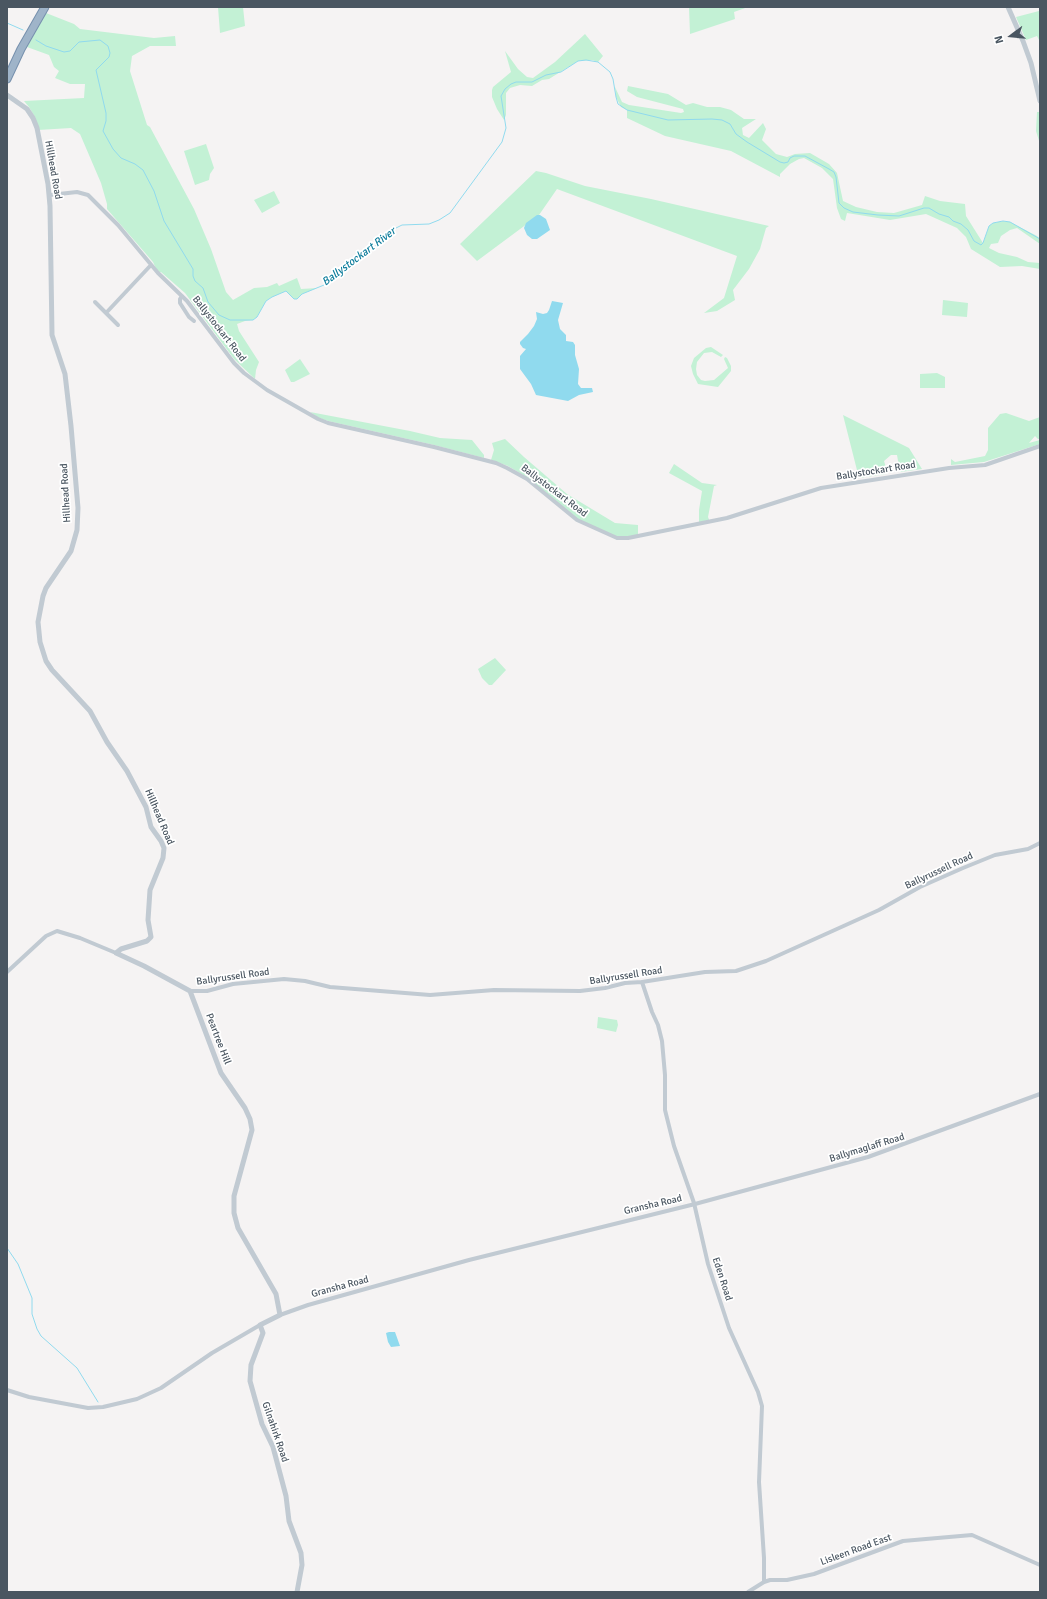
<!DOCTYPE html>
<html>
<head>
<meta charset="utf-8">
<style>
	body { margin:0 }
	#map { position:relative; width:1047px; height:1599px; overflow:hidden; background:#f5f3f3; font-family:Signika,sans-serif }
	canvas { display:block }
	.frame { position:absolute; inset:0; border:8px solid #4a5661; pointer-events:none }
	.north { position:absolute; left:991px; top:16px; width:40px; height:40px; -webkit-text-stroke:3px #fff; paint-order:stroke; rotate:254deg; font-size:11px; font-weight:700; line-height:16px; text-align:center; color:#4a5661 }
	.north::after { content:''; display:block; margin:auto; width:14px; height:18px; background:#4a5661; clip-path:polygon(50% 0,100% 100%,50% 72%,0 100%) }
</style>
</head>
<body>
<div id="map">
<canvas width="1047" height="1599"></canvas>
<div class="frame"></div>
<div class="north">N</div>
</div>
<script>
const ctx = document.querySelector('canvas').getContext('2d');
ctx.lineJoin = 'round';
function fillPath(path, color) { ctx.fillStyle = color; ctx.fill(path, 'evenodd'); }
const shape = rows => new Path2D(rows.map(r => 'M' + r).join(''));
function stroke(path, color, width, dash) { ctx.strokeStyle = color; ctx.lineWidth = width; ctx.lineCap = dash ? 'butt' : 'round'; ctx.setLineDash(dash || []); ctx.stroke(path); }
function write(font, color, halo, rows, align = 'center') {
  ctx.font = font + ' Signika,sans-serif'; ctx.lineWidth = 3.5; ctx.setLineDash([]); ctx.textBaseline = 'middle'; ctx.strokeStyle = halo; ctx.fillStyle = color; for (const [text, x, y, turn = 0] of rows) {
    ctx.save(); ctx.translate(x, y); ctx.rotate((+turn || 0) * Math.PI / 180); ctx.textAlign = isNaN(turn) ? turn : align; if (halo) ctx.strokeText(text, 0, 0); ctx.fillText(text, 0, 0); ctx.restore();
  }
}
const green = shape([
	[218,7,243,7,245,26,220,33],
	[689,7,748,7,734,12,735,19,690,34],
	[1039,11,1040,42,1037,36,1026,40,1016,17],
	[46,13,74,24,80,29,154,38,175,36,176,46,150,46,132,56,130,71,147,125,150,127,194,209,211,249,226,292,233,300,254,288,267,287,277,283,279,286,297,278,301,289,317,288,302,294,297,299,294,299,286,291,270,298,266,301,257,317,253,320,245,321,237,324,239,331,259,362,256,370,255,379,234,359,185,293,161,272,158,273,153,262,107,209,107,204,101,183,80,134,71,128,38,130,35,117,29,107,24,101,84,98,85,84,70,84,55,78,59,71,54,67,49,55,27,47],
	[585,34,603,56,598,62,592,60,578,61,549,79,542,80,532,86,520,85,510,88,506,93,506,115,504,120,497,109,492,97,492,90,493,87,511,72,505,51,518,69,527,77,533,78,555,62],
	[628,86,668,94,686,105,693,103,707,107,720,107,731,110,744,119,756,119,742,128,743,135,749,138,763,123,766,129,762,140,776,154,787,157,795,154,810,153,829,164,837,173,843,201,856,207,877,212,894,213,922,205,925,196,940,201,965,204,966,216,983,243,989,226,993,223,1003,221,1010,222,1037,236,1040,239,1040,244,1017,228,1010,230,1001,236,998,243,991,244,989,248,999,253,1017,257,1028,262,1040,263,1040,269,1022,266,1000,267,971,249,966,237,957,228,926,214,890,220,847,213,845,221,841,219,837,208,833,179,822,168,804,158,799,159,790,164,780,174,780,177,731,151,665,136,627,118,627,110,621,107,616,97,615,87,622,102,629,105,681,113,684,112,683,109,637,97,627,91],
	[1037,112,1040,112,1040,144,1036,131],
	[206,144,214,168,210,174,209,180,195,185,184,151],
	[536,171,546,173,585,186,651,199,769,226,766,228,760,249,749,269,733,290,735,300,717,311,704,313,724,298,737,256,557,189,539,215,477,261,460,244],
	[274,191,280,203,262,213,254,200],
	[943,300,968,303,967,317,942,315],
	[711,347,723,355,721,357,712,352,704,353,697,362,696,369,697,375,701,380,705,381,714,380,728,368,724,359,725,357,727,358,731,366,731,371,718,387,698,384,693,374,691,366,694,358,706,348],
	[300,359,310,374,294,382,291,382,285,370],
	[937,373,945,377,945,388,920,388,920,374],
	[310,412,410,431,440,438,472,440,484,455,484,458,434,445,328,421,319,418],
	[1006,413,1029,421,1040,417,1040,439,1038,439,1035,436,1029,443,1040,440,1040,444,984,462,951,465,951,459,955,462,985,456,988,450,988,428,1000,414],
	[843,415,909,448,922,469,900,472,897,455,891,455,884,461,887,471,886,474,859,478],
	[505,439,524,457,567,494,615,523,638,525,638,536,612,537,577,520,528,478,508,466,491,460,494,450,492,443],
	[674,464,702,483,717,485,714,486,708,517,710,522,699,525,699,510,702,491,669,473],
	[495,658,506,670,492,685,489,685,482,678,478,669],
	[598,1017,617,1020,618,1025,616,1032,597,1028]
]);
const water = shape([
	[537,215,540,215,546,219,550,230,537,239,532,239,527,235,524,228,526,223],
	[552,301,563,303,558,320,560,329,566,335,566,341,573,342,575,345,575,355,579,369,578,384,581,388,592,388,593,392,579,395,568,401,536,395,531,384,520,369,520,356,526,349,523,348,520,344,520,342,528,334,534,326,537,319,536,312,543,314,547,313,549,310],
	[389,1332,395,1332,400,1346,391,1347,388,1342,386,1333]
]);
const stream = shape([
	[7,23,23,30],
	[36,40,46,46,64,52,70,51,79,42,100,40,108,46,110,53,109,57,96,70,106,113,106,121,103,131,113,149,121,158,135,164,143,170,154,191,164,221,193,269,193,276,195,281,203,288,208,302,219,315,230,320,253,320,257,317,266,301,272,297,286,291,294,299,297,299,302,294,324,285,346,267,363,252,374,247,392,230,402,225,429,224,439,220,450,213,502,142,506,128,501,96,505,89,511,84,516,82,532,82,546,75,561,72,578,61,586,60,598,62,610,72,613,79,616,97,618,104,627,110,668,120,712,119,722,120,730,124,736,134,747,142,780,162,784,163,788,162,790,158,794,156,805,156,829,169,834,172,836,177,839,203,844,208,853,212,878,215,899,216,924,208,929,208,939,214,949,217,953,221,961,224,968,230,974,241,981,245,983,243,989,226,993,223,1003,221,1010,222,1040,239],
	[7,1248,18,1264,32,1298,32,1314,37,1329,41,1336,77,1368,98,1402]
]);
const minor = shape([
	[50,195,77,192,88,195,118,225,158,273,187,301,234,363,244,373,267,390,318,419,328,423,434,447,496,463,507,468,527,479,577,520,617,538,628,538,727,518,821,488,949,468,985,465,1040,446],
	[182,296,180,299,180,303,189,317,194,321],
	[95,302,118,325],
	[106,313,151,265],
	[7,972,46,936,57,931,80,938,116,953],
	[642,982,652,1012,658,1025,662,1041,665,1075,665,1110,674,1146,694,1203,708,1264,729,1328,758,1392,762,1406,759,1482,764,1558,764,1582],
	[190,991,207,991,233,984,284,979,305,981,330,987,430,995,494,990,580,991,605,988,625,983,642,982,705,972,736,971,766,961,879,910,920,887,963,868,995,855,1028,849,1040,843],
	[280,1315,308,1305,469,1260,695,1204,868,1157,1040,1094],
	[7,1390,29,1397,88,1408,103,1407,137,1399,161,1388,212,1353,260,1325],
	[748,1592,764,1582,770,1580,787,1580,814,1574,903,1541,972,1535,1040,1565]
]);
const tertiary = shape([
	[1008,7,1023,41,1031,63,1040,101],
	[7,95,27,109,33,118,37,128,48,184,50,206,52,335,65,374,71,426,78,508,77,530,71,551,46,588,43,596,38,622,40,642,46,661,52,670,90,711,107,742,127,771,146,807,151,827,161,841,164,848,163,858,150,890,148,920,151,937,147,941,121,949,116,953,144,966,190,991,221,1073,245,1108,250,1119,252,1130,234,1196,234,1213,238,1228,276,1294,280,1315,260,1325,263,1333,251,1365,250,1381,262,1424,273,1447,286,1496,289,1521,301,1553,302,1565,297,1592]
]);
const trunk = shape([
	[7,79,21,49,45,7]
]);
const streetNames = [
	["Hillhead Road",53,170,80],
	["Ballystockart Road",219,329,52],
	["Ballystockart Road",876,471,-9],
	["Ballystockart Road",554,491,37],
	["Hillhead Road",66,493,-93],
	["Hillhead Road",159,817,67],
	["Ballyrussell Road",939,871,-25],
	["Ballyrussell Road",626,976,-9],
	["Ballyrussell Road",233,977,-8],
	["Peartree Hill",218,1039,69],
	["Ballymaglaff Road",867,1148,-17],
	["Gransha Road",653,1205,-13],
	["Eden Road",722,1279,72],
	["Gransha Road",340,1287,-15],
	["Gilnahirk Road",275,1432,71],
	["Lisleen Road East",856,1550,-20]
];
const waterNames = [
	["Ballystockart River",359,257,-37]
];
fillPath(green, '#c3f1d5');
fillPath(water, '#90daee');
stroke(stream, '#90daee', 1);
stroke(trunk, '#7690ad', 9);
stroke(minor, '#c1cad2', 4);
stroke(tertiary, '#c1cad2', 5);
stroke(trunk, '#9fb4c9', 7);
write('10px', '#4a5661', '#fff', streetNames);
write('italic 11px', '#0c7c9b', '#fff', waterNames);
</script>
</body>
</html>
